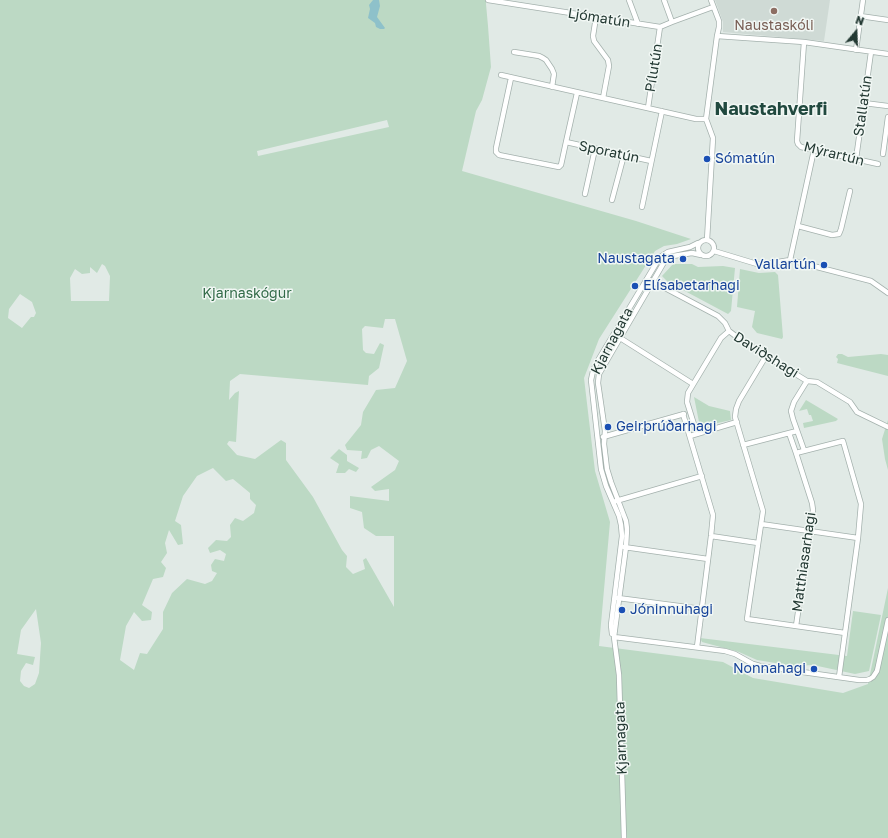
<!DOCTYPE html>
<html>
<head>
<meta charset="utf-8">
<style>
	body { margin:0 }
	#map { position:relative; width:888px; height:838px; overflow:hidden; background:#e1eae6; font-family:"Golos Text",sans-serif }
	canvas { display:block }
	.north { position:absolute; left:836px; top:12px; width:40px; height:40px; -webkit-text-stroke:3px #f1f7f4; paint-order:stroke; rotate:19deg; font-size:11px; font-weight:700; line-height:16px; text-align:center; color:#233933 }
	.north::after { content:''; display:block; margin:auto; width:14px; height:18px; background:#233933; clip-path:polygon(50% 0,100% 100%,50% 72%,0 100%) }
</style>
</head>
<body>
<div id="map">
<canvas width="888" height="838"></canvas>
<div class="north">N</div>
</div>
<script>
const ctx = document.querySelector('canvas').getContext('2d');
ctx.lineJoin = 'round';
function fillPath(path, color) { ctx.fillStyle = color; ctx.fill(path, 'evenodd'); }
const shape = rows => new Path2D(rows.map(r => 'M' + r).join(''));
function stroke(path, color, width, dash) { ctx.strokeStyle = color; ctx.lineWidth = width; ctx.lineCap = dash ? 'butt' : 'round'; ctx.setLineDash(dash || []); ctx.stroke(path); }
function write(font, color, halo, rows, align = 'center') {
  ctx.font = font + ' "Golos Text",sans-serif'; ctx.lineWidth = 3; ctx.setLineDash([]); ctx.textBaseline = 'middle'; ctx.strokeStyle = halo; ctx.fillStyle = color; for (const [text, x, y, turn = 0] of rows) {
    ctx.save(); ctx.translate(x, y); ctx.rotate((+turn || 0) * Math.PI / 180); ctx.textAlign = isNaN(turn) ? turn : align; if (halo) ctx.strokeText(text, 0, 0); ctx.fillText(text, 0, 0); ctx.restore();
  }
}
const built = shape([
	[715,0,830,0,824,41,723,32,723,22]
]);
const green = shape([
	[0,0,486,0,486,4,488,26,491,67,482,100,476,111,462,171,636,221,691,239,677,244,664,246,655,251,599,339,584,378,595,471,610,522,599,646,723,662,753,678,843,693,868,684,888,588,888,838,0,838],
	[387,120,389,127,258,156,257,151],
	[102,264,105,266,110,276,109,301,71,301,70,278,75,269,82,274,90,273,90,267,97,273],
	[20,294,32,302,36,313,34,317,31,317,22,328,8,318,9,309],
	[385,319,395,319,407,361,395,388,376,390,363,412,361,425,345,445,347,450,362,451,361,459,367,458,371,450,379,446,399,461,395,470,371,487,375,491,389,489,389,501,350,496,350,508,362,512,364,528,376,536,394,536,394,607,366,558,363,560,365,569,353,574,346,567,347,556,342,550,313,497,286,460,286,443,281,440,255,459,237,455,227,444,229,441,236,442,239,391,235,393,229,400,230,381,240,374,368,385,369,376,379,368,384,345,380,343,374,354,366,353,363,350,362,329,365,326,383,328],
	[213,468,226,481,233,479,250,493,250,499,256,505,254,513,243,521,235,518,230,525,231,537,227,541,216,540,208,548,210,553,220,550,226,554,224,561,215,559,211,565,212,571,217,573,212,581,205,584,187,579,172,593,163,612,163,629,147,654,140,653,134,670,120,660,126,626,134,612,142,621,151,620,152,612,142,605,153,579,163,577,166,568,161,562,167,553,165,543,169,530,178,545,183,544,181,525,175,521,183,496,197,476],
	[36,609,41,643,39,673,35,684,29,688,24,686,20,681,21,671,26,663,33,665,35,657,17,654,21,630],
	[673,264,692,264,698,267,723,266,735,268,731,311,728,314,668,282,662,276],
	[740,269,759,273,775,272,778,275,783,337,782,339,757,333,752,327,755,311,737,307],
	[838,354,842,354,848,357,881,354,888,355,888,376,837,363,838,359,836,357],
	[694,397,709,406,730,411,731,420,700,427],
	[806,400,838,419,836,421,804,428,803,423,813,421,811,415,809,415,807,409,799,411],
	[888,420,888,470,885,459,882,439],
	[339,449,347,455,347,461,359,468,356,472,349,469,345,473,336,473,339,464,330,458],
	[853,611,881,615,869,671,855,674,813,665,794,666,757,660,739,652,702,642,700,638,847,656]
]);
const water = shape([
	[373,0,379,0,380,6,377,17,385,28,384,29,380,29,376,27,375,23,368,18,370,9,369,5]
]);
const minor = shape([
	[488,0,660,27,672,22,713,7],
	[629,0,638,24],
	[664,0,672,22],
	[860,16,888,20],
	[596,17,593,36,594,41,608,60,609,66,603,98],
	[717,36,804,42,888,54],
	[804,42,797,141,798,144,801,147,878,164],
	[856,50,863,0],
	[514,52,539,56,543,58,546,60,552,69,554,74,552,87],
	[501,75,696,119,706,119],
	[511,78,496,148,496,152,499,155,559,167,561,165,566,142,577,93],
	[864,103,888,106],
	[648,108,660,27],
	[566,142,651,161],
	[883,154,888,117],
	[856,159,871,52],
	[585,194,595,149],
	[612,200,624,155],
	[642,207,662,111],
	[798,226,832,235,839,234,841,229,850,191],
	'698 248a8 8 0 1 1 16 0a8 8 0 1 1-16 0Z',
	[707,240,713,138,706,119,717,36,719,27,719,21,711,0],
	[714,251,757,264,766,264,790,260,871,281,888,293],
	[790,260,814,150],
	[650,280,718,316,725,323,729,331,737,337,766,356,807,381,817,382,850,402,857,412,888,427],
	[617,336,693,384],
	[766,356,739,401,736,409,735,417,763,511,747,619,845,633],
	[683,414,713,515,711,536,697,647],
	[789,433,796,453],
	[697,434,687,402,688,393,721,338,729,331],
	[690,436,737,422],
	[603,437,684,414],
	[743,445,797,431],
	[804,450,793,419,791,411,794,402,807,381],
	[616,501,702,476],
	[761,524,858,538],
	[711,536,758,543],
	[624,547,708,559],
	[618,598,702,609],
	[796,626,813,510,812,503,796,453,843,441,861,504,858,538,839,677],
	[612,634,611,625,622,536,621,525,619,516,606,486,601,469,591,380,593,371,597,362,660,257,668,252,690,247,698,243],
	[614,637,725,651,735,654,753,664,760,666,859,680,867,680,870,679,873,677,877,671,888,620],
	[624,838,619,675,614,637,626,547,627,529,626,521,611,482,607,469,604,444,605,431,598,383,599,374,663,264,666,260,673,256,692,253,701,255]
]);
const markers = [
	[774,11,4,"#8d6e63"],
	[707,159,4,"#1a4fb4"],
	[683,259,4,"#1a4fb4"],
	[824,265,4,"#1a4fb4"],
	[635,286,4,"#1a4fb4"],
	[608,427,4,"#1a4fb4"],
	[622,610,4,"#1a4fb4"],
	[814,669,4,"#1a4fb4"]
];
const streetNames = [
	["Ljómatún",599,18,9],
	["Pílutún",654,68,-81],
	["Stallatún",863,106,-82],
	["Sporatún",609,152,12],
	["Mýrartún",834,154,14],
	["Kjarnagata",612,341,-62],
	["Daviðshagi",766,355,32],
	["Matthiasarhagi",804,562,-82],
	["Kjarnagata",621,738,-92]
];
const educationNames = [
	["Naustaskóli",774,26]
];
const transitNames = [
	["Sómatún",715,159],
	["Naustagata",675,259,"right"],
	["Vallartún",816,265,"right"],
	["Elísabetarhagi",643,286],
	["Geirþrúðarhagi",616,427],
	["Jóninnuhagi",630,610],
	["Nonnahagi",806,669,"right"]
];
const parkNames = [
	["Kjarnaskógur",247,294]
];
const districtNames = [
	["Naustahverfi",771,109]
];
fillPath(built, '#cfdad5');
fillPath(green, '#bcd9c4');
fillPath(water, '#8ec1ca');
stroke(minor, '#a4b1ad', 6);
stroke(minor, '#fff', 4.5);
for (const [x, y, r, color] of markers) { const dot = new Path2D(); dot.arc(x, y, r, 0, 2 * Math.PI); ctx.fillStyle = color; ctx.fill(dot); stroke(dot, '#f1f7f4', 1.5); }
write('14px', '#233933', '#f1f7f4', streetNames);
write('14px', '#785e54', '#f1f7f4', educationNames);
write('14px', '#164399', '#f1f7f4', transitNames, 'left');
write('14px', '#326b48', '#f1f7f4', parkNames);
write('bold 18px', '#21493f', '#f1f7f4', districtNames);
</script>
</body>
</html>
